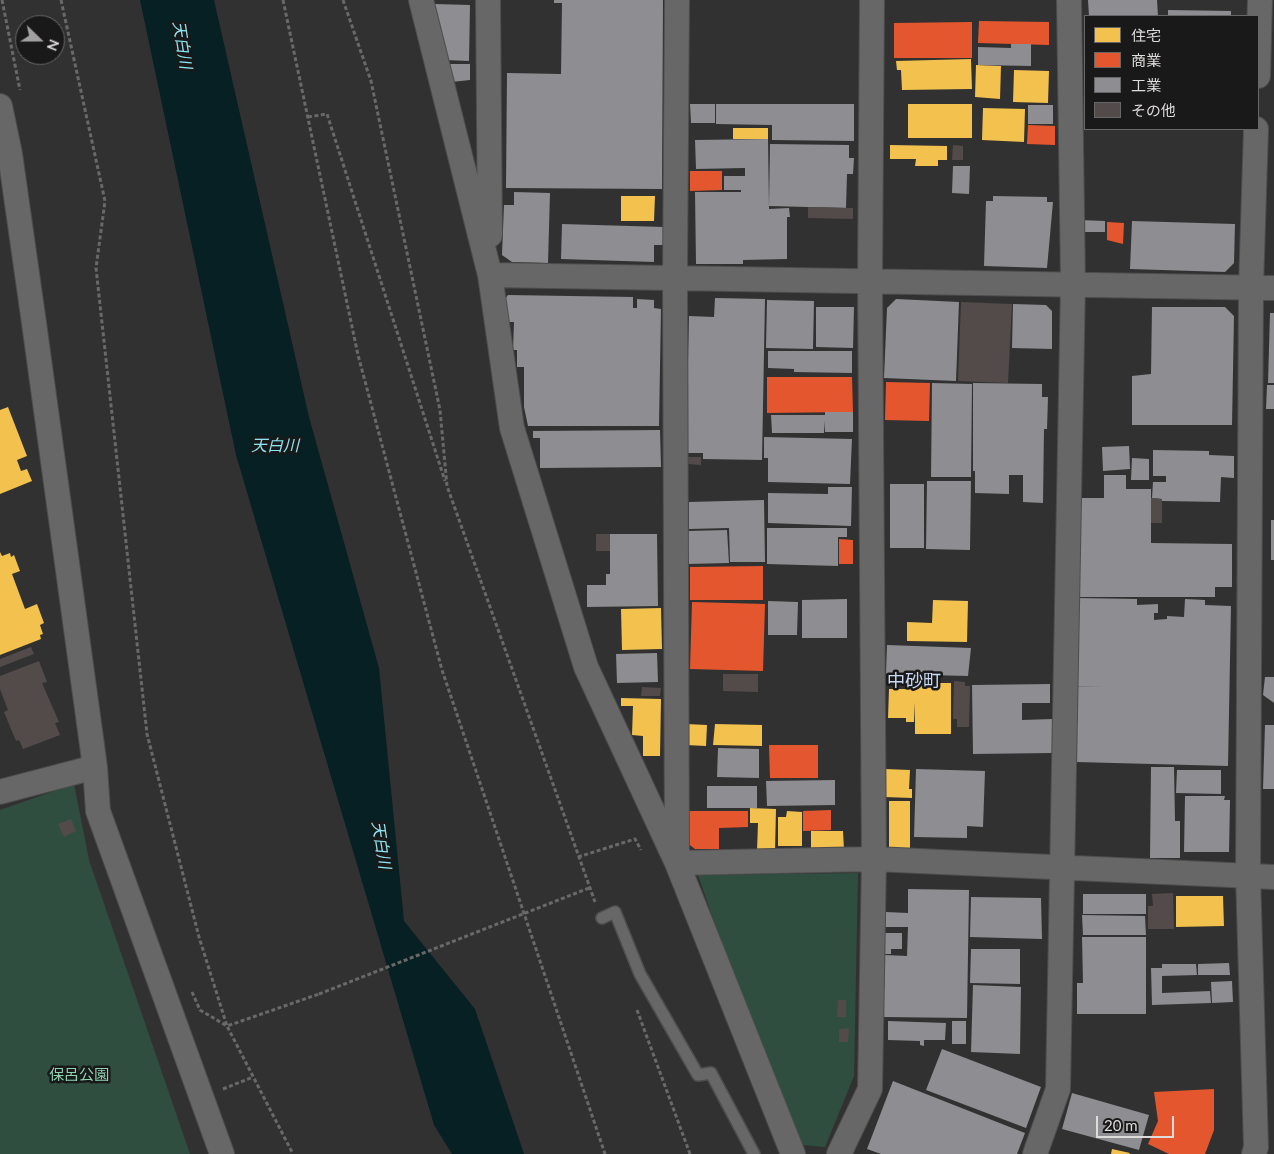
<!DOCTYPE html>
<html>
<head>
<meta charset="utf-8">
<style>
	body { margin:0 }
	#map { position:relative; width:1274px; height:1154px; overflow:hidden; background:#323131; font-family:Lato,"Noto Sans JP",sans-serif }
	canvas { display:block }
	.legend { position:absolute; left:1084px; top:15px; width:175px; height:115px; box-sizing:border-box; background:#1a1919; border:1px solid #686767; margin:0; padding:6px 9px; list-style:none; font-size:15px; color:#dedcdb }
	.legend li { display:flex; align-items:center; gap:10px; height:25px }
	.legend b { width:25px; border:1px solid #686767 }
	.north { position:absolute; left:15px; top:15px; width:50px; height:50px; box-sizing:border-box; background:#1a1919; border:1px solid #686767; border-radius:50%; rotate:112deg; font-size:14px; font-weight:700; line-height:20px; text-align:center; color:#dedcdb }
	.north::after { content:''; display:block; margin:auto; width:18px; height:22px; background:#a2a0a0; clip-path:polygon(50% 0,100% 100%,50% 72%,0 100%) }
	.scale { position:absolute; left:1096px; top:1116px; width:78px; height:22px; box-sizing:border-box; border:2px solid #dedcdb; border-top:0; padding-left:6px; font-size:15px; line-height:18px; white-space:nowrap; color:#dedcdb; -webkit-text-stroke:4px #1a1919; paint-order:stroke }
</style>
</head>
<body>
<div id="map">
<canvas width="1274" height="1154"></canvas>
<ul class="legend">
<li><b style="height:14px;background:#f2c14e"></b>住宅</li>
<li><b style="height:14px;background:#e4572e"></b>商業</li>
<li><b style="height:14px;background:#8d8d92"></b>工業</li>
<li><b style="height:14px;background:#524b49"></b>その他</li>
</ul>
<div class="north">N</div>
<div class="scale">20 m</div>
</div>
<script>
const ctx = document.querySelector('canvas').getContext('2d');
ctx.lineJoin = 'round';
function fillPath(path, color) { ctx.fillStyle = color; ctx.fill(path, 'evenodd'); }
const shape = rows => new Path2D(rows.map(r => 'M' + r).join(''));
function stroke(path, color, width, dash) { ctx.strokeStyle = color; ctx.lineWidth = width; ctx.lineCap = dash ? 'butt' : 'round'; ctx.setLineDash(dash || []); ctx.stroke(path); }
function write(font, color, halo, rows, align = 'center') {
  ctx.font = font + ' Lato,"Noto Sans JP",sans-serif'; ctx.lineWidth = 5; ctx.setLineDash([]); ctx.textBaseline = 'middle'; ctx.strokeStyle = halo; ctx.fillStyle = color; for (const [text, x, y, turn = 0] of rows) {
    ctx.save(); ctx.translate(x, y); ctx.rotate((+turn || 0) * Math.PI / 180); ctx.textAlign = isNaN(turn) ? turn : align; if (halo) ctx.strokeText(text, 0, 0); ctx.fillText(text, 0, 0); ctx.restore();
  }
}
const green = shape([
	[74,784,89,860,190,1154,0,1154,0,810],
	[858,873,854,1076,825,1147,803,1145,762,1059,698,875]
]);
const water = shape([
	[140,0,214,0,309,417,379,668,404,921,475,1009,524,1154,452,1154,434,1125,236,455]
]);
const homes = shape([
	[971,59,972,89,902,90,901,70,897,70,896,61],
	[976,65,1001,66,1000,99,975,97],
	[1014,70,1049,71,1048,103,1013,102],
	[908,104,972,104,972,138,908,138],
	[983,108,1025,109,1024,142,982,140],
	[733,128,768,128,768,139,733,139],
	[890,145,947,146,947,160,938,160,938,166,915,166,916,159,890,159],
	[621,196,655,196,654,221,621,221],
	[8,407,27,456,17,460,21,471,27,469,32,481,0,494,0,410],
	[0,552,2,556,10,553,11,557,14,555,20,571,12,574,25,609,37,604,44,623,40,625,43,634,40,635,41,639,0,655],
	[933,600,968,601,967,642,907,641,907,622,932,623],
	[661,608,662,649,622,650,621,609],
	[915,683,951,683,951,734,915,734,915,702,914,722,906,722,906,718,888,718,889,689,907,689,907,684],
	[621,698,661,699,660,756,643,756,643,736,632,735,633,706,621,706],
	[686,724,707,725,706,746,686,745],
	[715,724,762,725,762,746,713,745],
	[885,769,910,770,909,789,912,789,912,798,884,797],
	[889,801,910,801,910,848,889,848],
	[750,808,776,809,775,851,757,851,758,823,750,823],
	[787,811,802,812,802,846,778,846,778,817,786,817],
	[811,831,843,831,844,850,811,851],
	[1176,896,1223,896,1224,926,1176,927],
	[1112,1149,1130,1153,1129,1154,1111,1154]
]);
const shops = shape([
	[979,21,1049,22,1049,45,978,43],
	[972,22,972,58,894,58,894,23],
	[1028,125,1055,126,1055,145,1027,144],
	[690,171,722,171,722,190,690,191],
	[1107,222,1124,223,1123,244,1107,240],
	[767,377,852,377,853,412,767,413],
	[886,382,930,383,929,421,885,420],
	[839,539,853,540,853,564,839,564],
	[763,566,763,600,690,600,690,567],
	[692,602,765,604,763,671,690,669],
	[769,745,818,745,818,778,770,778],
	[831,810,831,830,803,831,803,811],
	[687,811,748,811,748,827,719,828,719,849,695,849,687,843],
	[1214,1089,1214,1130,1205,1154,1169,1154,1148,1144,1158,1121,1154,1092]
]);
const industry = shape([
	[554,0,663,0,662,189,506,188,507,73,561,74,562,3,554,3],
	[1088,0,1157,0,1158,16,1089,16],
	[435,4,470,5,469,61,446,60,446,50,443,50,435,15],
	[1168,10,1231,11,1231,16,1168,16],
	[1011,44,1031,44,1031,66,978,65,978,47,1011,48],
	[450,64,470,64,470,80,451,82],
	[690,104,715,104,715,123,691,123],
	[716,104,854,104,854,141,772,140,772,125,716,124],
	[1028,105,1053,105,1053,124,1028,124],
	[768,139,769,209,789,208,790,217,787,217,787,259,743,260,743,264,696,264,695,192,741,192,741,190,724,190,724,176,745,176,745,168,696,169,695,140],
	[770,144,849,145,849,158,854,158,853,174,847,174,846,208,769,206],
	[953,166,970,166,969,194,952,193],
	[514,192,550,193,548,263,512,262,502,255,504,205,514,205],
	[993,196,1047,197,1047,202,1053,202,1047,268,984,266,986,201,993,201],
	[1079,220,1105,221,1105,232,1079,232],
	[1132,221,1235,224,1234,263,1225,272,1130,269],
	[562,224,664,227,663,245,654,245,654,262,561,259],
	[508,295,633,297,633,308,637,308,637,299,654,300,654,308,661,309,659,426,528,426,524,407,524,367,517,367,517,350,513,350,514,322,505,322,501,304],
	[715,298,765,299,762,460,703,459,703,453,686,453,689,316,714,317],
	[896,299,959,302,956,381,884,378,887,308],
	[767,300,814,301,813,349,766,348],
	[1013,304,1046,305,1052,311,1052,349,1012,348],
	[816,307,854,307,853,348,816,347],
	[1152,307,1225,307,1234,316,1232,425,1132,425,1132,376,1151,374],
	[1270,313,1274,313,1274,383,1268,383],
	[768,351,852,351,852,373,794,372,794,369,768,368],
	[932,383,972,384,971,477,931,477],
	[973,383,1042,384,1042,397,1048,397,1047,429,1044,429,1043,503,1023,502,1023,475,1009,475,1009,494,975,493,975,471,973,471],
	[1267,385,1274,385,1274,409,1266,409],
	[825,412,853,412,853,432,825,432,824,421,824,433,772,433,771,415,825,415],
	[660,430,661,467,540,468,540,438,533,438,533,431],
	[764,437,852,439,850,484,768,482,768,458,764,458],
	[1129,446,1130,469,1103,471,1102,447],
	[1153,450,1209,451,1209,455,1234,456,1234,478,1221,477,1220,502,1162,501,1162,499,1152,498,1153,482,1166,482,1166,476,1153,476],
	[1132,458,1149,459,1149,480,1131,480],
	[1104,475,1126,475,1126,489,1151,489,1151,543,1232,544,1232,587,1215,587,1215,597,1078,597,1078,498,1104,498],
	[927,481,971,481,970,550,926,549],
	[890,484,924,484,924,548,890,548],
	[828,487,852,487,851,526,768,523,768,493,828,494],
	[764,500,765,562,730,562,729,528,689,529,689,502],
	[1271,520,1274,520,1274,560,1271,560],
	[767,528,847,528,847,537,838,537,838,566,767,564],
	[727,530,729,563,688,564,688,531],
	[610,534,657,534,658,606,587,607,587,585,606,585,606,574,610,574],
	[1078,598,1137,599,1137,605,1158,604,1158,613,1154,613,1154,620,1167,619,1167,616,1184,617,1185,599,1205,600,1205,605,1231,606,1228,766,1076,762,1078,686,1183,687,1077,686],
	[847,599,847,638,802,638,802,600],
	[768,601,798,602,797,635,768,635],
	[887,645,971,648,968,676,886,674],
	[657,653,658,682,617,683,616,654],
	[1265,677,1274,677,1274,703,1263,695],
	[1050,684,1050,703,1022,703,1022,720,1052,719,1052,753,973,754,972,685],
	[1265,725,1274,725,1274,789,1263,789],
	[718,748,759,749,759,778,717,777],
	[1151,767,1174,767,1175,821,1180,821,1180,858,1150,858],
	[916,769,985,771,983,827,967,826,967,838,914,837],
	[1177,770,1221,770,1221,794,1176,793],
	[835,780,835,805,767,806,766,781],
	[707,786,757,786,757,808,707,808],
	[1185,796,1225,796,1224,800,1230,800,1229,852,1184,852],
	[908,889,969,890,967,1018,883,1017,885,955,907,956,908,927,885,927,886,912,908,913],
	[1083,894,1146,894,1146,914,1083,914],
	[971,897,1041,898,1042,939,970,937],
	[1082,915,1145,916,1146,935,1083,935],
	[885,933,902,933,902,949,891,949,891,954,885,954],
	[1082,937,1146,937,1146,1014,1077,1014,1077,983,1083,983],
	[971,949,1020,949,1020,984,970,983],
	[1229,963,1230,975,1198,975,1198,964],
	[1162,964,1196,964,1197,975,1162,976,1162,993,1210,991,1211,1003,1152,1005,1151,968,1162,968],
	[1232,981,1233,1002,1212,1003,1211,982],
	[973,985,1021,987,1020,1054,971,1052],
	[888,1021,946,1023,945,1040,924,1040,924,1046,920,1045,920,1041,888,1040],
	[952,1021,966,1021,966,1044,952,1044],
	[942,1049,1041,1087,1026,1128,926,1090],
	[893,1081,1025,1133,1017,1154,881,1154,867,1149],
	[1072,1093,1149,1115,1139,1150,1062,1129]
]);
const building = shape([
	[953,145,963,146,963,160,952,160],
	[808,207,853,208,853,219,808,218],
	[961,302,1012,304,1008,383,958,381],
	[688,457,701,457,701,465,688,464],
	[1151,498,1162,499,1162,523,1151,523],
	[596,534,610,534,610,551,596,551],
	[31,647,34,654,0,667,0,659],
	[39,661,47,682,42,683,59,722,55,723,60,735,23,749,19,740,16,741,4,712,8,710,0,689,0,676],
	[723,674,758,674,758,692,723,691],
	[954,681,965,682,965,686,970,686,969,727,957,727,957,719,953,719],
	[642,687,661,688,660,696,641,696],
	[71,819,76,831,64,837,58,824],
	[1173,893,1174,929,1148,929,1148,906,1153,906,1152,894],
	[838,1000,846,1000,846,1017,837,1017],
	[849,1028,848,1042,839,1042,839,1029]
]);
const path = shape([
	[2,0,20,90],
	[61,0,105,201,96,268,147,734,199,937,227,1026,319,994],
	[283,0,358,355,442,670,605,1154],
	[343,0,371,81,440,410,447,486,595,902],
	[308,117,327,114,445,481],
	[578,857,635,839,641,850],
	[192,992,200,1010,227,1026,293,1154],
	[637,1010,690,1154],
	[223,1089,253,1077]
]);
const service = shape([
	[602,918,615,912,640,974,698,1075,711,1073,754,1154]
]);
const minor = shape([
	[421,0,490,275,512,428,586,667,677,863,793,1154],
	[488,0,490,235],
	[677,0,675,277,677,863,874,859,1274,877],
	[1258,76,1260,0],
	[0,106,10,154,34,323,95,767,98,811,222,1154],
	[490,275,1274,288],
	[0,792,95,767],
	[839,1154,870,1089,874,859,870,280,872,0],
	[1035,1154,1058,1089,1073,283,1069,0],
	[1254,1154,1256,1147,1248,875,1251,287,1256,129]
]);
const pathBridge = shape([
	[319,994,589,888]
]);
const parkNames = [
	["保呂公園",79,1075]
];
const waterNames = [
	["天白川",182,45,81],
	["天白川",275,446],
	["天白川",381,845,81]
];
const quarterNames = [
	["中砂町",914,681]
];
fillPath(green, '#2f4e3f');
fillPath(water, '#062023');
fillPath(homes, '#f2c14e');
fillPath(shops, '#e4572e');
fillPath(industry, '#8d8d92');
fillPath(building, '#524b49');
stroke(service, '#4e4c4c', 14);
stroke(minor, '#4e4c4c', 26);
stroke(path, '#6a6969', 3, [4, 2.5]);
stroke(service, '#686767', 11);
stroke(minor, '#686767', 24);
stroke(pathBridge, '#6a6969', 3, [4, 2.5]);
write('15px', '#8cd3b0', '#1a1919', parkNames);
write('italic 16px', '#8be5f2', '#1a1919', waterNames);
write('18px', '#c9d8f3', '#1a1919', quarterNames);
</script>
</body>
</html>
